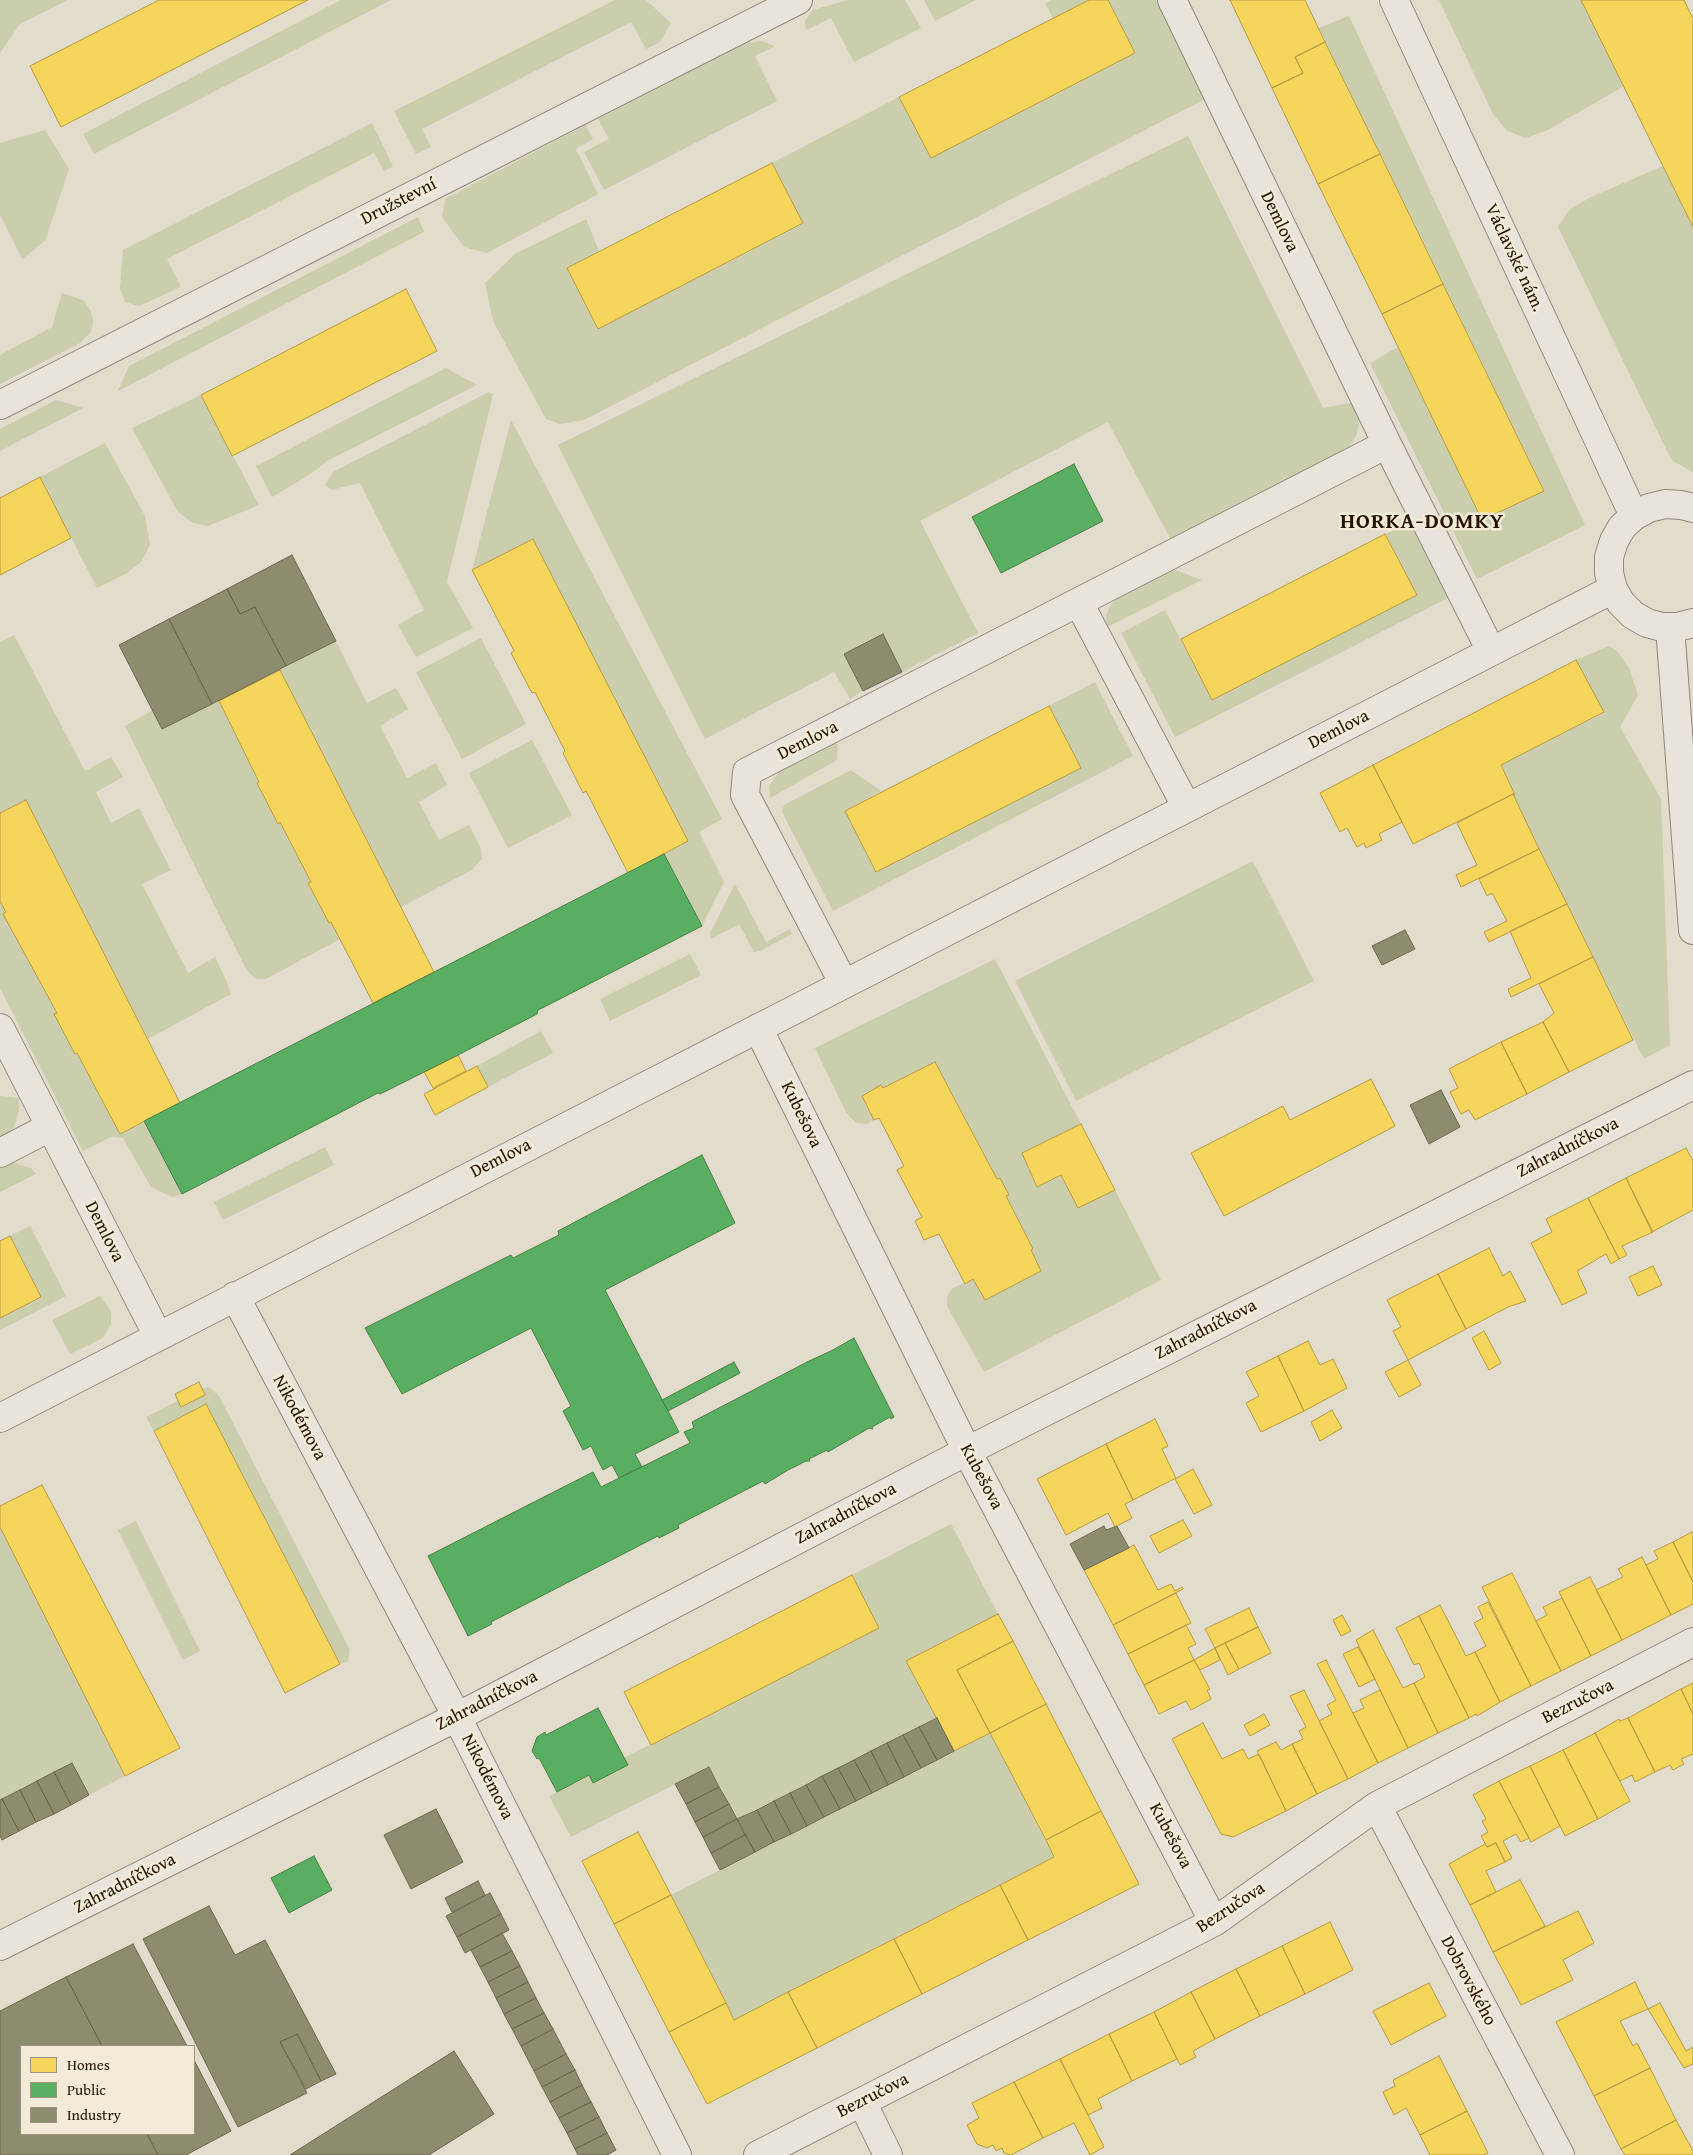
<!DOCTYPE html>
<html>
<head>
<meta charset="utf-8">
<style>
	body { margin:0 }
	#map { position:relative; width:1693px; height:2155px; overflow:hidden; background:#e1dccb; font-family:"Gentium Book Plus",serif }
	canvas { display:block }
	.legend { position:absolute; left:20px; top:2045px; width:175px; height:90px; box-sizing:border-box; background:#f1ebd7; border:1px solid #9f9481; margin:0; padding:6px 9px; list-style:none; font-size:15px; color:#251200 }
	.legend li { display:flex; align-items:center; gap:10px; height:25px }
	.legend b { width:25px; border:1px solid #9f9481 }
</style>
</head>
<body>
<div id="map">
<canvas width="1693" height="2155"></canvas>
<ul class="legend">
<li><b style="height:14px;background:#f6d55c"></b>Homes</li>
<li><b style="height:14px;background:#5aae61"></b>Public</li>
<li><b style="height:14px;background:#8c8c6e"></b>Industry</li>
</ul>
</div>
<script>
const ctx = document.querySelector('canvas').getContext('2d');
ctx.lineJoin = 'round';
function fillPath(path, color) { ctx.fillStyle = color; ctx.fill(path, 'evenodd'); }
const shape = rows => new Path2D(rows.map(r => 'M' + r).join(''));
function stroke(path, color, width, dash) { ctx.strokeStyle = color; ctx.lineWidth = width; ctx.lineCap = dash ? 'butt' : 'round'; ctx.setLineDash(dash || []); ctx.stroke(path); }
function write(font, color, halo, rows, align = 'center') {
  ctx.font = font + ' "Gentium Book Plus",serif'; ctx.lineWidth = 5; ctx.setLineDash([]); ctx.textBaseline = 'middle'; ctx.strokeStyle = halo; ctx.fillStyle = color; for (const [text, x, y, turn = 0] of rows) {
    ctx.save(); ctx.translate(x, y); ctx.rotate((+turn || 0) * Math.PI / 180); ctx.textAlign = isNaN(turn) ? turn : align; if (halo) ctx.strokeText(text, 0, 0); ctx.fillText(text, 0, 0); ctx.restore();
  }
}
const green = shape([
	[0,0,68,0,20,24,0,53],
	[341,0,391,0,94,154,83,134],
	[615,0,646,0,660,13,671,23,660,42,646,49,631,22,422,129,431,147,416,154,394,111],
	[848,0,905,0,921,28,854,62,831,18,806,30,805,21,813,10],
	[924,0,976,0,935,21],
	[1051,0,1089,0,1053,18,1045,3],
	[1108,0,1159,0,1207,98,584,420,560,424,546,419,493,321,485,283,515,254,586,219,599,251,567,268,599,328,803,224,772,163,899,97,931,158,1135,53],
	[1439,0,1581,0,1624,86,1548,130,1526,138,1507,131,1493,114],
	[1349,16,1585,525,1477,579,1370,363,1398,347,1482,520,1544,490,1319,28],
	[762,41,775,46,755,56,777,101,604,190,584,152,609,139,598,119,747,43],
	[372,123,393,166,384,171,374,153,167,259,181,287,139,306,125,302,120,288,123,250],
	[586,125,593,139,576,149,598,194,487,253,464,247,442,217,445,199],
	[45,130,69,169,45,241,22,259,0,215,0,143],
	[1188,136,1323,408,1355,402,1360,416,1357,434,1347,451,1172,542,1108,422,920,521,978,633,902,672,883,634,844,654,863,691,850,699,834,672,705,739,558,445],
	[1663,166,1693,227,1693,472,1673,461,1667,451,1558,227,1570,209,1591,197],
	[418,217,424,232,118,391,129,366],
	[62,293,83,300,91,311,93,322,91,332,80,343,0,384,0,355,52,327],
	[446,368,477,385,327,461,312,473,272,497,256,466],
	[489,392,493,394,447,582,473,628,416,657,398,625,424,610,360,483,331,490,325,485,333,472],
	[201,395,259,505,208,526,193,523,178,512,132,428],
	[56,400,83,408,0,451,0,429],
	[511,420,722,819,699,832,724,882,702,926,664,854,688,841,533,540,472,570],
	[105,443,145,516,150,545,141,562,127,573,97,588,40,477],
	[1413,520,1450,597,1175,737,1121,633,1165,610,1212,700,1416,595,1386,534],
	[1170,568,1202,580,1107,627,1106,616,1110,606,1118,596],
	[14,635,85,771,111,757,123,777,96,792,111,823,139,808,171,870,142,884,188,973,215,957,227,982,231,994,148,1039,26,800,0,813,0,642],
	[481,638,526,724,462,759,416,672],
	[336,641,367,703,396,688,408,709,380,726,407,778,436,763,447,785,419,802,439,840,469,825,481,849,482,859,472,870,401,907,280,670],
	[1609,646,1618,652,1629,668,1638,695,1620,727,1661,799,1670,1045,1644,1059,1539,849,1513,794,1501,765,1604,713,1576,660],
	[1095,682,1133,756,833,911,782,812,784,805,851,770,881,791,845,811,876,871,1081,768,1049,706],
	[219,701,259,781,257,783,278,823,280,822,311,882,308,883,329,923,331,922,340,939,266,979,256,979,246,969,125,726,153,710,162,729],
	[838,736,837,760,770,798,769,786,783,766],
	[532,740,572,815,508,848,469,773],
	[1253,861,1314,981,1076,1101,1015,981],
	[735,884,766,942,790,929,792,934,762,950,754,952,739,924,711,939,710,933],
	[0,901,6,912,4,914,57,1013,55,1015,75,1054,77,1053,120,1134,144,1121,182,1194,172,1197,151,1187,123,1138,111,1137,83,1151,0,988],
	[690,954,701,975,610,1021,600,999],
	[995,959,1081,1124,1022,1153,1037,1186,1061,1175,1078,1208,1115,1190,1161,1280,984,1372,947,1306,947,1296,953,1288,973,1279,985,1300,1041,1271,1031,1250,1033,1248,1006,1196,1009,1195,1000,1178,997,1179,946,1081,883,1088,881,1085,862,1096,874,1120,866,1124,856,1123,846,1112,815,1048],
	[541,1031,553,1053,488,1087,477,1066],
	[0,1096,19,1098,19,1111,14,1127,0,1139],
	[325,1147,334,1165,223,1220,214,1202],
	[12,1162,31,1168,36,1174,0,1192,0,1165],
	[30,1226,66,1296,0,1330,0,1318,41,1297,10,1236],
	[100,1296,111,1311,111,1324,103,1338,70,1354,52,1320],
	[209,1387,219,1396,350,1650,348,1661,340,1664,206,1404,154,1431,146,1417,199,1390],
	[136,1521,200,1651,183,1660,118,1530],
	[951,1524,998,1614,906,1661,937,1718,737,1819,709,1767,571,1837,549,1796,879,1628,852,1575],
	[0,1527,125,1776,89,1795,72,1763,0,1800],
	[990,1733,1054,1857,734,2020,671,1895]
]);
const homes = shape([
	[159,0,308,0,61,127,30,66,159,0],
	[1089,0,1108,0,1135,53,931,158,899,97,1089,0],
	[1230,0,1305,0,1325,42,1295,57,1303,73,1272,88,1230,0],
	[1581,0,1684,0,1693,19,1693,227,1581,0],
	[1325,42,1380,154,1318,184,1272,88,1303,73,1295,57,1325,42],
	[1380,154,1443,284,1382,314,1318,184,1380,154],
	[772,163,803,223,598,329,567,268,772,163],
	[1443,284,1544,491,1482,520,1382,314,1443,284],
	[406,289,437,351,232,456,201,395,406,289],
	[40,477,71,538,0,575,0,498,40,477],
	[1385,534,1417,595,1212,700,1181,639,1385,534],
	[533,539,688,841,628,873,586,791,583,793,563,753,565,751,535,692,532,693,511,653,514,651,472,570,533,539],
	[1576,660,1604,712,1501,765,1515,795,1513,794,1413,844,1373,765,1576,660],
	[280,670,434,972,373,1003,331,922,329,923,308,883,311,882,280,822,278,824,257,783,259,782,219,701,280,670],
	[1049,706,1081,768,876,872,845,811,1049,706],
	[1373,765,1402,822,1379,834,1382,840,1366,848,1364,843,1357,847,1347,828,1340,832,1320,793,1373,765],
	[1513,794,1539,849,1461,887,1456,875,1477,865,1457,823,1513,794],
	[26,800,180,1103,120,1134,77,1053,75,1054,54,1014,57,1013,3,914,6,912,0,901,0,813,26,800],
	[1539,849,1567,904,1489,942,1484,932,1507,921,1492,893,1487,896,1479,879,1539,849],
	[1567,904,1593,957,1511,997,1508,989,1531,978,1510,931,1567,904],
	[1593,957,1633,1040,1569,1072,1543,1022,1554,1013,1539,984,1593,957],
	[1543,1022,1569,1072,1527,1094,1501,1042,1543,1022],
	[1501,1042,1527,1094,1475,1120,1469,1110,1461,1114,1450,1092,1458,1088,1449,1069,1501,1042],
	[458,1055,466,1071,433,1088,424,1072,458,1055],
	[935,1062,997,1179,1000,1178,1009,1195,1006,1196,1033,1249,1031,1250,1041,1271,985,1300,973,1279,965,1284,939,1234,924,1240,915,1221,922,1217,897,1170,904,1166,879,1118,874,1120,862,1096,881,1085,883,1088,935,1062],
	[477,1066,488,1087,435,1115,424,1094,477,1066],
	[1371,1079,1395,1126,1224,1216,1191,1153,1283,1106,1290,1120,1371,1079],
	[1081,1124,1115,1190,1078,1208,1061,1175,1037,1187,1022,1153,1081,1124],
	[1686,1148,1693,1161,1693,1210,1652,1232,1626,1178,1686,1148],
	[1626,1178,1653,1232,1622,1246,1627,1255,1619,1259,1588,1198,1626,1178],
	[1588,1198,1619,1259,1611,1264,1606,1254,1577,1271,1587,1293,1562,1305,1531,1243,1552,1232,1546,1219,1588,1198],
	[10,1236,41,1297,0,1318,0,1241,10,1236],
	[1489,1248,1503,1276,1510,1271,1526,1301,1508,1307,1466,1329,1438,1274,1489,1248],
	[1653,1266,1662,1285,1638,1296,1629,1277,1653,1266],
	[1438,1274,1466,1329,1408,1360,1393,1331,1401,1327,1387,1300,1438,1274],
	[1484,1331,1501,1363,1489,1370,1472,1338,1484,1331],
	[1308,1341,1320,1365,1333,1359,1347,1388,1304,1411,1278,1356,1308,1341],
	[1278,1356,1304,1411,1261,1432,1246,1403,1259,1396,1246,1372,1278,1356],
	[1408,1360,1421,1385,1399,1397,1385,1372,1408,1360],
	[199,1382,205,1395,181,1407,175,1394,199,1382],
	[206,1404,340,1664,285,1693,154,1431,206,1404],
	[1332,1410,1342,1428,1320,1441,1311,1422,1332,1410],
	[1155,1419,1168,1446,1162,1449,1176,1478,1133,1500,1106,1444,1155,1419],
	[1106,1444,1133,1500,1125,1504,1132,1518,1115,1527,1108,1513,1066,1535,1037,1479,1106,1444],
	[1193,1469,1212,1505,1194,1514,1175,1479,1193,1469],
	[42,1485,180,1748,125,1776,0,1527,0,1506,42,1485],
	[1183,1520,1192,1536,1159,1553,1150,1536,1183,1520],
	[1692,1532,1693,1534,1693,1582,1673,1542,1692,1532],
	[1673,1542,1693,1582,1693,1604,1671,1615,1646,1565,1658,1559,1654,1551,1673,1542],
	[1134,1545,1158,1590,1171,1584,1175,1591,1182,1587,1183,1589,1113,1625,1084,1570,1134,1545],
	[1642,1557,1671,1615,1622,1640,1596,1590,1623,1577,1618,1569,1642,1557],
	[1512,1573,1561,1671,1531,1686,1482,1587,1512,1573],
	[852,1575,879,1628,651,1745,624,1692,852,1575],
	[1590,1577,1622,1640,1591,1656,1559,1592,1590,1577],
	[1176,1593,1191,1623,1128,1654,1113,1625,1176,1593],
	[1562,1598,1591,1656,1561,1671,1536,1621,1547,1615,1543,1607,1562,1598],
	[1488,1602,1531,1686,1500,1702,1475,1652,1486,1646,1474,1623,1483,1618,1478,1607,1488,1602],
	[1440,1605,1466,1656,1475,1652,1500,1702,1477,1716,1476,1714,1469,1718,1419,1616,1440,1605],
	[1249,1608,1258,1627,1215,1648,1205,1629,1249,1608],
	[998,1614,1013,1641,957,1670,990,1733,954,1751,906,1661,998,1614],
	[1342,1615,1351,1631,1341,1636,1333,1620,1342,1615],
	[1419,1616,1469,1718,1438,1733,1414,1683,1425,1677,1419,1663,1414,1665,1396,1628,1419,1616],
	[1186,1625,1196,1644,1188,1648,1194,1660,1144,1685,1128,1654,1186,1625],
	[1258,1627,1271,1653,1239,1669,1225,1643,1258,1627],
	[1373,1630,1403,1688,1414,1683,1438,1733,1408,1748,1356,1640,1373,1630],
	[1013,1641,1046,1704,990,1733,957,1670,1013,1641],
	[1225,1643,1239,1669,1228,1675,1215,1648,1225,1643],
	[1358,1647,1375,1679,1359,1687,1343,1654,1358,1647],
	[1215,1648,1220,1660,1200,1670,1194,1660,1215,1648],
	[1194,1660,1210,1689,1207,1690,1211,1699,1191,1710,1186,1701,1159,1714,1144,1685,1194,1660],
	[1326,1660,1378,1763,1348,1779,1319,1721,1332,1714,1327,1705,1336,1700,1317,1664,1326,1660],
	[1693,1683,1693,1714,1681,1689,1693,1683],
	[1681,1689,1693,1714,1693,1754,1681,1759,1684,1764,1673,1770,1670,1765,1655,1772,1628,1718,1681,1689],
	[1304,1690,1348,1779,1317,1794,1292,1744,1303,1739,1299,1731,1306,1727,1290,1696,1304,1690],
	[1380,1690,1408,1748,1378,1763,1353,1713,1364,1708,1360,1700,1380,1690],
	[1046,1704,1101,1811,1046,1840,990,1733,1046,1704],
	[1264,1714,1270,1725,1250,1736,1244,1725,1264,1714],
	[1628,1718,1655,1772,1635,1782,1632,1775,1620,1781,1595,1733,1619,1719,1620,1721,1628,1718],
	[1203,1723,1222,1759,1243,1749,1248,1759,1259,1754,1286,1811,1233,1837,1221,1834,1172,1739,1203,1723],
	[1595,1733,1630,1801,1598,1819,1563,1750,1595,1733],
	[1276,1742,1281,1750,1292,1744,1317,1794,1286,1811,1257,1751,1276,1742],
	[1563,1750,1598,1819,1565,1836,1530,1766,1563,1750],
	[1530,1766,1560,1826,1531,1842,1499,1781,1530,1766],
	[1499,1781,1529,1838,1521,1842,1516,1834,1503,1841,1512,1858,1505,1862,1496,1843,1487,1847,1481,1836,1488,1832,1482,1821,1486,1819,1473,1795,1499,1781],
	[1101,1811,1139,1884,1028,1940,1000,1885,1054,1857,1046,1840,1101,1811],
	[638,1832,671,1895,614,1924,582,1861,638,1832],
	[1496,1843,1505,1862,1486,1871,1496,1892,1470,1905,1449,1864,1485,1844,1487,1847,1496,1843],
	[1520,1880,1545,1926,1493,1952,1470,1905,1520,1880],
	[1000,1885,1028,1940,922,1994,894,1939,1000,1885],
	[671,1895,726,2003,669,2032,614,1924,671,1895],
	[1578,1911,1594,1943,1563,1960,1573,1980,1521,2005,1493,1952,1578,1911],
	[1330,1922,1353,1970,1305,1994,1282,1946,1330,1922],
	[894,1939,922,1994,817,2048,788,1992,894,1939],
	[1282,1946,1305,1994,1260,2016,1236,1969,1282,1946],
	[1236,1969,1260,2016,1215,2039,1191,1992,1236,1969],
	[1635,1982,1648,2009,1620,2021,1633,2046,1637,2043,1650,2068,1594,2096,1556,2022,1635,1982],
	[1429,1983,1446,2016,1391,2045,1373,2011,1429,1983],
	[788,1992,817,2048,707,2104,669,2032,726,2003,734,2020,788,1992],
	[1191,1992,1215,2039,1193,2051,1196,2057,1180,2065,1154,2012,1191,1992],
	[1660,2003,1686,2051,1693,2047,1693,2064,1684,2068,1648,2009,1660,2003],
	[1154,2012,1177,2059,1132,2081,1109,2034,1154,2012],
	[1109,2034,1132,2081,1098,2099,1102,2108,1088,2115,1060,2059,1109,2034],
	[1439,2056,1467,2111,1420,2135,1406,2108,1394,2115,1383,2092,1395,2086,1393,2080,1439,2056],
	[1060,2059,1104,2147,1090,2155,1074,2123,1043,2138,1014,2082,1060,2059],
	[1650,2068,1676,2120,1621,2149,1594,2096,1650,2068],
	[1014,2082,1043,2138,1011,2155,1004,2153,1002,2148,996,2151,993,2145,987,2148,977,2144,967,2125,979,2118,972,2103,1014,2082],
	[1467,2111,1488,2153,1483,2155,1430,2155,1420,2135,1467,2111],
	[1676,2120,1693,2151,1693,2155,1625,2155,1621,2149,1676,2120]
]);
const public = shape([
	[1074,464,1103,521,1001,573,972,517,1074,464],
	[664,854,702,926,550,1004,538,1010,537,1014,458,1055,380,1094,378,1093,182,1194,144,1121,664,854],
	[702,1155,735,1223,605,1290,679,1432,635,1454,642,1467,619,1478,612,1465,603,1470,591,1446,583,1450,563,1411,571,1406,531,1328,402,1394,365,1328,511,1255,513,1258,559,1235,558,1231,702,1155],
	[854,1338,894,1417,891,1419,890,1417,872,1427,873,1429,869,1428,828,1452,827,1450,809,1459,810,1461,806,1461,788,1470,765,1484,763,1481,678,1525,679,1528,659,1538,658,1536,491,1622,492,1624,468,1636,428,1556,593,1472,601,1487,690,1443,684,1432,694,1428,692,1422,809,1361,831,1351,854,1338],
	[734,1362,740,1373,668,1411,662,1400,734,1362],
	[598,1708,628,1765,593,1783,589,1775,557,1792,539,1758,537,1759,532,1751,537,1737,545,1732,546,1735,598,1708],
	[314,1856,332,1890,289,1913,271,1878,314,1856]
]);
const industry = shape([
	[292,555,336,641,286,666,255,607,240,614,227,589,292,555],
	[227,589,240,614,255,607,286,666,212,704,169,619,227,589],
	[169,619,212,704,162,729,119,645,169,619],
	[883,634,902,672,863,691,844,654,883,634],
	[1405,930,1415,949,1382,965,1372,946,1405,930],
	[1441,1090,1460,1127,1429,1144,1410,1105,1441,1090],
	[1104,1526,1106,1530,1117,1526,1129,1548,1084,1570,1070,1544,1104,1526],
	[937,1718,954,1751,937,1760,919,1727,937,1718],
	[919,1727,937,1760,921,1768,903,1735,919,1727],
	[903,1735,921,1768,904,1777,887,1743,903,1735],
	[887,1743,904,1777,888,1785,871,1751,887,1743],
	[871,1751,888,1785,872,1793,854,1760,871,1751],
	[854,1760,872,1793,856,1801,838,1768,854,1760],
	[72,1763,89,1795,71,1805,54,1772,72,1763],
	[709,1767,719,1787,686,1804,675,1784,709,1767],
	[838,1768,856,1801,840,1809,822,1776,838,1768],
	[54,1772,71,1805,54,1814,37,1781,54,1772],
	[822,1776,840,1809,824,1817,806,1785,822,1776],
	[37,1781,54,1814,36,1822,20,1790,37,1781],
	[806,1785,824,1817,807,1826,790,1793,806,1785],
	[719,1787,729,1804,695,1822,686,1804,719,1787],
	[20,1790,36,1822,19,1831,2,1799,20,1790],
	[790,1793,807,1826,791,1834,774,1801,790,1793],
	[2,1799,19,1831,2,1840,0,1836,0,1800,2,1799],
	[774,1801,791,1834,774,1842,757,1810,774,1801],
	[729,1804,737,1819,703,1837,695,1822,729,1804],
	[436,1809,463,1862,411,1889,384,1835,436,1809],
	[757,1810,774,1842,755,1852,737,1819,757,1810],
	[737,1819,745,1835,711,1853,703,1837,737,1819],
	[745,1835,755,1852,720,1870,711,1853,745,1835],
	[478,1881,485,1895,452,1912,445,1898,478,1881],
	[490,1893,501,1914,457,1937,446,1916,490,1893],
	[209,1906,235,1955,265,1940,336,2074,321,2081,297,2034,280,2042,307,2093,238,2127,143,1939,209,1906],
	[501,1914,509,1930,465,1953,457,1937,501,1914],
	[502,1933,512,1951,480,1967,471,1950,502,1933],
	[133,1944,187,2046,102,2046,66,1977,133,1944],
	[512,1951,520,1966,488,1982,480,1967,512,1951],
	[520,1966,528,1982,496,1998,488,1982,520,1966],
	[66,1977,102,2046,21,2046,21,2134,147,2134,158,2155,0,2155,0,2011,66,1977],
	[528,1982,536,1998,504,2014,496,1998,528,1982],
	[536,1998,544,2013,512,2029,504,2014,536,1998],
	[544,2013,553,2029,521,2046,512,2029,544,2013],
	[553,2029,566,2054,534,2071,521,2046,553,2029],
	[297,2034,321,2081,306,2089,280,2042,297,2034],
	[454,2051,494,2114,429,2155,290,2155,454,2051],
	[566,2054,575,2070,542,2087,534,2071,566,2054],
	[194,2060,231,2131,186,2155,158,2155,147,2134,194,2134,194,2060],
	[575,2070,582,2085,550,2102,542,2087,575,2070],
	[582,2085,591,2102,559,2118,550,2102,582,2085],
	[591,2102,599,2117,567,2133,559,2118,591,2102],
	[599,2117,607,2133,575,2149,567,2133,599,2117],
	[607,2133,616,2150,607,2155,578,2155,575,2149,607,2133]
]);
const minor = shape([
	[1172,0,1387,444,1491,651],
	[1394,0,1634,516],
	[0,405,798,0],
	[1693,508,1681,505,1665,504,1649,508,1634,516,1622,527,1614,541,1609,557,1609,573,1613,589,1621,603,1633,615,1647,623,1662,627,1677,627,1693,623],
	[1079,603,1187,808],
	[1670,627,1693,930],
	[844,984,745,795,747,772,1387,444],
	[0,1028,158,1336],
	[758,1028,967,1451,1214,1922],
	[0,1153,50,1127],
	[235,1296,457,1717,677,2155],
	[0,1418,1613,589],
	[1377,1806,1560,2155],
	[0,1946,457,1717,967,1451,1693,1085],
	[862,2102,888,2155],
	[758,2155,1214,1922,1377,1806,1693,1642]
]);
const streetNames = [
	["Družstevní",399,202,-27],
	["Demlova",1279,222,64],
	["Václavské nám.",1514,258,65],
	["Demlova",1339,730,-27],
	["Demlova",808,741,-27],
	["Kubešova",801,1115,64],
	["Zahradníčkova",1568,1148,-27],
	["Demlova",501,1159,-27],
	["Demlova",104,1232,63],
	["Zahradníčkova",1206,1330,-27],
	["Nikodémova",299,1418,62],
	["Kubešova",981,1477,62],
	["Zahradníčkova",846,1514,-28],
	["Zahradníčkova",487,1701,-27],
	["Bezručova",1578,1702,-27],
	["Nikodémova",487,1777,63],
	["Kubešova",1170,1836,62],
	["Zahradníčkova",125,1884,-27],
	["Bezručova",1231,1908,-33],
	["Dobrovského",1468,1981,62],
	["Bezručova",873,2096,-27]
];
const districtNames = [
	["HORKA-DOMKY",1422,522]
];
fillPath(green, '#caceac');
fillPath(homes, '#f6d55c');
stroke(homes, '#b79a40', 1);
fillPath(public, '#5aae61');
stroke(public, '#4a7f44', 1);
fillPath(industry, '#8c8c6e');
stroke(industry, '#6d674d', 1);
stroke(minor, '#8e887c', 30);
stroke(minor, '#e8e4dc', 28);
write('18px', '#251200', '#f1ebd7', streetNames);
ctx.letterSpacing = '1px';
write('bold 22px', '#251200', '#f1ebd7', districtNames);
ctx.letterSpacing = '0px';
</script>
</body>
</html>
